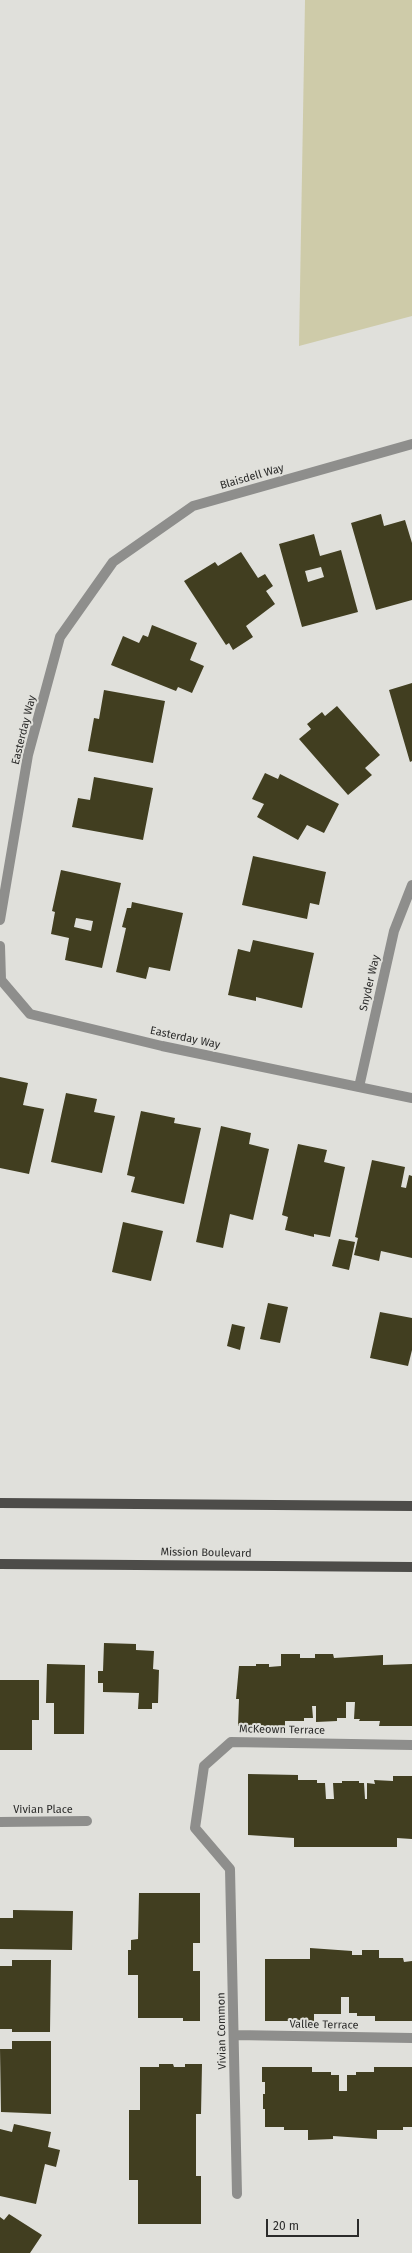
<!DOCTYPE html>
<html>
<head>
<meta charset="utf-8">
<style>
	body { margin:0 }
	#map { position:relative; width:412px; height:2253px; overflow:hidden; background:#e0e0db; font-family:"Fira Sans",sans-serif }
	canvas { display:block }
	.scale { position:absolute; left:266px; top:2219px; width:93px; height:18px; box-sizing:border-box; border:2px solid #2b2b2a; border-top:0; padding-left:5px; font-size:12px; line-height:14px; white-space:nowrap; color:#2b2b2a; -webkit-text-stroke:3px #e0e0db; paint-order:stroke }
</style>
</head>
<body>
<div id="map">
<canvas width="412" height="2253"></canvas>
<div class="scale">20 m</div>
</div>
<script>
const ctx = document.querySelector('canvas').getContext('2d');
ctx.lineJoin = 'round';
function fillPath(path, color) { ctx.fillStyle = color; ctx.fill(path, 'evenodd'); }
const shape = rows => new Path2D(rows.map(r => 'M' + r).join(''));
function stroke(path, color, width, dash) { ctx.strokeStyle = color; ctx.lineWidth = width; ctx.lineCap = dash ? 'butt' : 'round'; ctx.setLineDash(dash || []); ctx.stroke(path); }
function write(font, color, halo, rows, align = 'center') {
  ctx.font = font + ' "Fira Sans",sans-serif'; ctx.lineWidth = 4; ctx.setLineDash([]); ctx.textBaseline = 'middle'; ctx.strokeStyle = halo; ctx.fillStyle = color; for (const [text, x, y, turn = 0] of rows) {
    ctx.save(); ctx.translate(x, y); ctx.rotate((+turn || 0) * Math.PI / 180); ctx.textAlign = isNaN(turn) ? turn : align; if (halo) ctx.strokeText(text, 0, 0); ctx.fillText(text, 0, 0); ctx.restore();
  }
}
const green = shape([
	[305,0,412,0,412,316,299,346]
]);
const building = shape([
	[381,514,384,526,405,520,412,543,412,600,376,610,351,523],
	[314,534,320,556,341,550,358,612,302,627,279,544],
	[321,567,324,577,308,582,305,571],
	[241,552,258,578,265,574,273,586,266,591,275,604,246,626,253,637,233,650,229,643,226,645,184,581,215,562,218,566],
	[152,625,197,643,190,660,204,666,192,693,178,687,176,691,111,665,123,636,139,643,143,635,148,637],
	[412,683,412,761,410,762,389,690],
	[104,690,165,701,153,763,88,751,94,718,99,719],
	[337,706,380,755,365,768,372,775,348,795,299,739,311,729,307,724,322,712,325,716],
	[265,773,278,779,280,774,339,804,324,833,307,825,298,840,257,817,264,804,252,799],
	[94,777,153,788,143,840,72,827,78,798,90,800],
	[253,856,326,872,319,905,310,903,307,919,242,905],
	[61,870,121,883,102,968,65,960,69,938,51,934,55,912,52,911],
	[76,918,93,921,91,931,74,927],
	[132,902,183,913,170,971,149,967,146,979,116,972,126,928,122,927,127,908,131,908],
	[253,940,314,953,302,1008,256,997,256,1001,228,995,238,949,250,952],
	[0,1077,28,1083,23,1105,44,1109,29,1174,0,1168],
	[66,1093,97,1099,94,1112,115,1116,102,1173,51,1162],
	[141,1111,175,1118,174,1123,201,1128,184,1204,131,1192,135,1177,127,1175],
	[221,1126,251,1133,249,1144,269,1149,253,1220,230,1214,223,1248,196,1242],
	[298,1144,327,1150,324,1162,345,1167,330,1237,314,1234,314,1237,285,1230,288,1217,282,1215],
	[372,1160,405,1167,401,1187,406,1188,409,1175,412,1176,412,1258,381,1251,379,1261,354,1255,358,1238,355,1237],
	[123,1222,163,1231,151,1281,112,1272],
	[339,1239,355,1242,349,1270,332,1266],
	[268,1303,288,1307,280,1343,260,1339],
	[380,1312,412,1318,412,1350,408,1366,370,1358],
	[232,1324,245,1327,240,1350,227,1346],
	[104,1643,136,1644,136,1650,154,1651,153,1669,159,1670,158,1703,152,1703,152,1709,138,1709,139,1693,103,1692,103,1683,98,1683,98,1671,103,1671],
	[281,1654,300,1654,300,1658,315,1658,315,1654,333,1654,334,1658,383,1655,383,1665,412,1664,412,1726,379,1726,380,1721,359,1721,360,1719,354,1719,355,1702,346,1702,346,1718,337,1718,337,1721,316,1722,316,1706,312,1706,313,1718,304,1718,304,1721,285,1721,285,1726,238,1726,239,1699,236,1699,239,1666,256,1666,256,1664,269,1664,269,1667,281,1666],
	[47,1664,85,1665,84,1734,54,1734,54,1703,46,1703],
	[0,1680,39,1680,39,1720,32,1720,32,1750,0,1750],
	[248,1774,298,1775,298,1780,317,1780,317,1783,325,1783,326,1799,334,1799,333,1783,342,1783,342,1781,359,1781,359,1783,364,1783,365,1799,367,1799,367,1783,375,1784,374,1780,393,1781,393,1776,412,1776,412,1839,397,1838,397,1847,294,1847,294,1838,248,1835],
	[139,1893,200,1893,200,1943,193,1943,193,1971,200,1971,200,2021,183,2021,183,2018,138,2018,138,1975,128,1975,128,1950,131,1950,131,1940,138,1939],
	[13,1910,73,1911,72,1950,0,1949,0,1918,13,1918],
	[310,1948,352,1951,352,1955,362,1955,362,1950,379,1950,379,1958,403,1958,404,1962,412,1961,412,2021,375,2021,375,2016,357,2016,357,2013,349,2013,349,1997,341,1997,341,2014,314,2014,314,2021,265,2021,265,1959,310,1959],
	[12,1960,51,1960,50,2032,12,2032,12,2029,0,2029,0,1966,12,1966],
	[12,2041,51,2041,51,2114,1,2112,0,2049,12,2049],
	[159,2064,173,2064,174,2067,185,2067,185,2064,202,2064,201,2114,196,2114,196,2176,201,2176,201,2224,138,2224,138,2180,129,2180,129,2110,140,2110,140,2067,159,2067],
	[262,2067,312,2067,312,2072,331,2072,331,2075,339,2075,339,2091,347,2091,347,2075,356,2075,356,2072,374,2072,374,2067,412,2067,412,2127,403,2127,403,2130,377,2130,377,2139,333,2136,333,2139,308,2140,308,2130,284,2130,284,2127,265,2127,265,2109,263,2109,263,2094,265,2094,265,2082,262,2082],
	[14,2124,51,2132,48,2147,60,2150,56,2167,45,2164,36,2204,0,2196,0,2129,12,2132],
	[9,2214,42,2235,30,2253,0,2253,0,2217,4,2220]
]);
const street = shape([
	[0,920,28,755,60,637,113,562,193,506,412,444],
	[0,946,1,980,30,1014,162,1046,412,1098],
	[359,1087,394,931,412,885],
	[0,1822,87,1821],
	[235,2035,412,2038],
	[237,2194,230,1869,195,1828,204,1766,231,1742,412,1745]
]);
const primary = shape([
	[0,1503,412,1506],
	[0,1564,412,1567]
]);
const streetNames = [
	["Blaisdell Way",252,477,-16],
	["Easterday Way",24,730,-76],
	["Snyder Way",370,983,-77],
	["Easterday Way",185,1038,12],
	["Mission Boulevard",206,1553,1],
	["McKeown Terrace",282,1730,1],
	["Vivian Place",43,1810],
	["Vallee Terrace",324,2025,1],
	["Vivian Common",222,2031,-91]
];
fillPath(green, '#cecba9');
fillPath(building, '#413e20');
stroke(street, '#8e8e8c', 10);
stroke(primary, '#4d4c49', 10);
write('11px', '#2b2b2a', '#e0e0db', streetNames);
</script>
</body>
</html>
